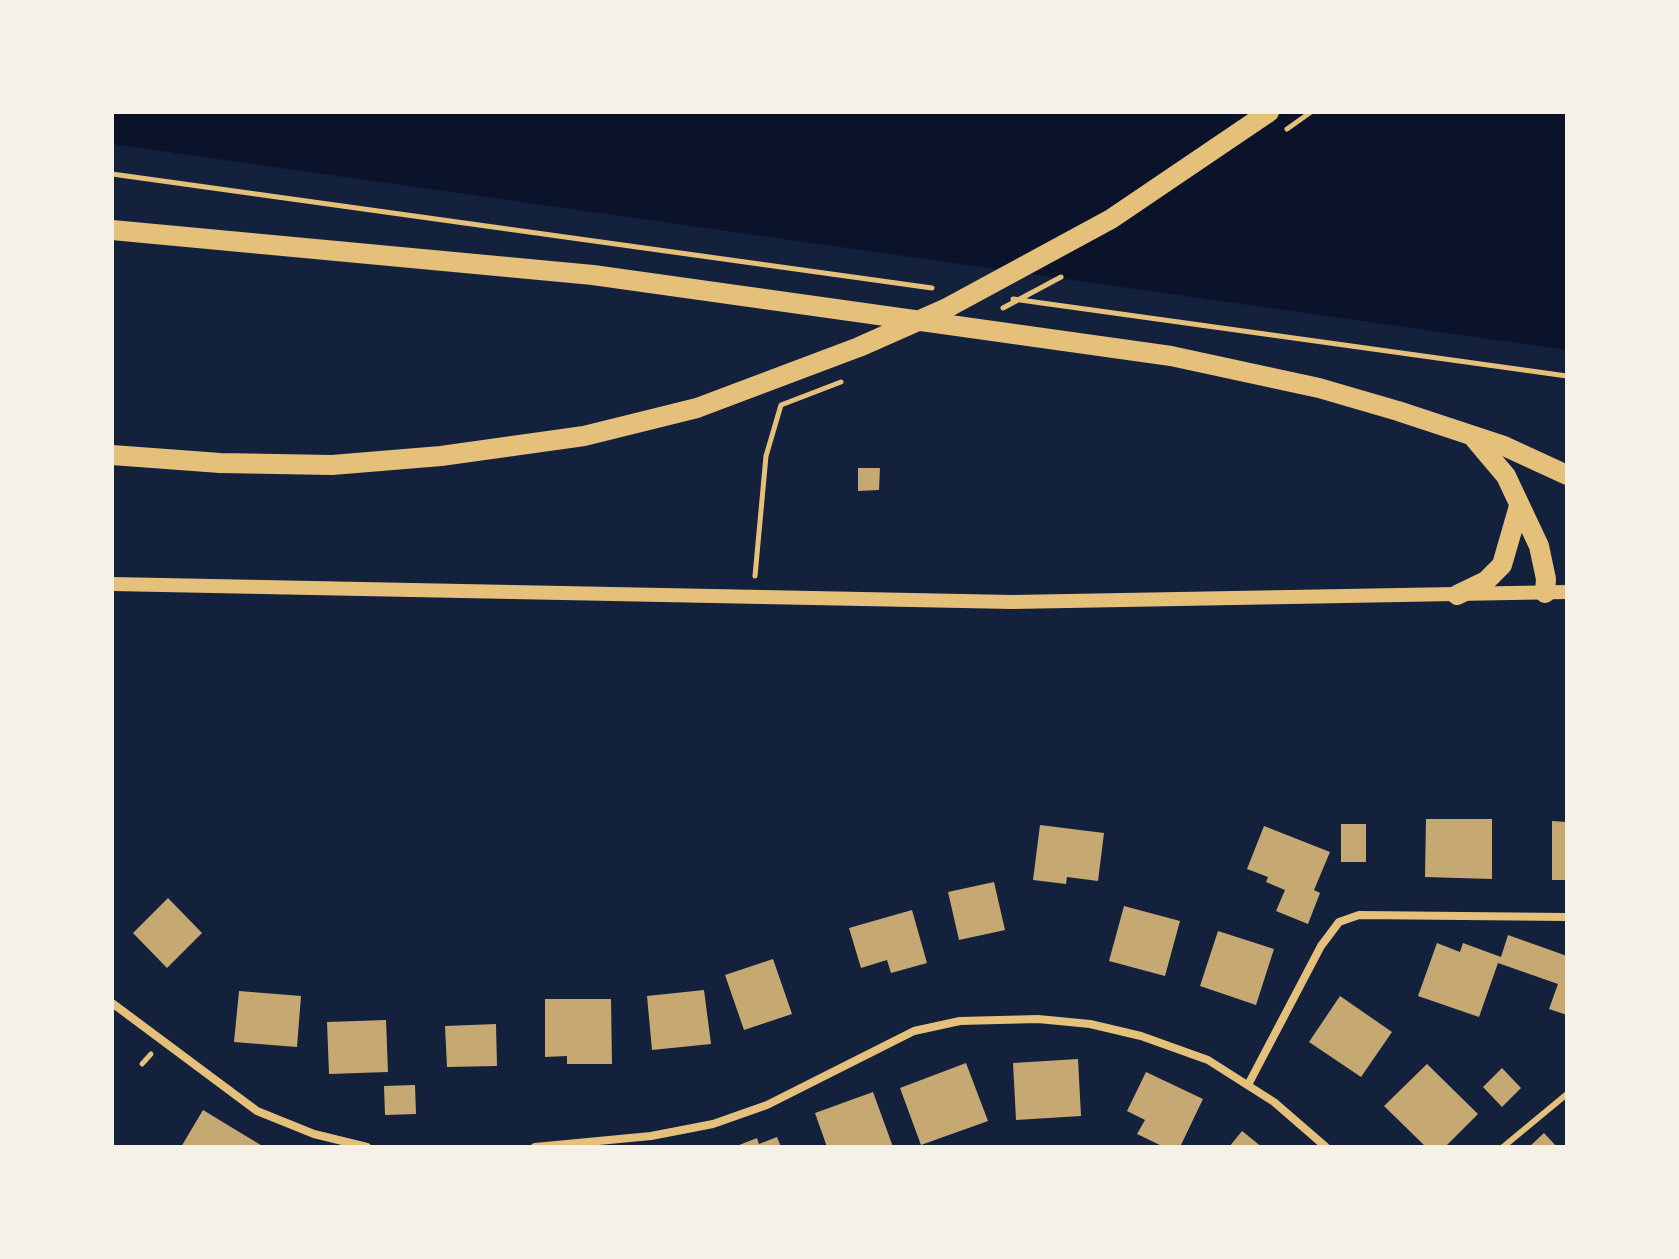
<!DOCTYPE html>
<html>
<head>
<meta charset="utf-8">
<style>
	body { margin:0 }
	#map { position:relative; width:1679px; height:1259px; overflow:hidden; background:#14213d; font-family:"Sofia Sans Condensed",sans-serif }
	canvas { display:block }
	.frame { position:absolute; inset:0; border:114px solid #f6f1e7; pointer-events:none }
</style>
</head>
<body>
<div id="map">
<canvas width="1679" height="1259"></canvas>
<div class="frame"></div>
</div>
<script>
const ctx = document.querySelector('canvas').getContext('2d');
ctx.lineJoin = 'round';
function fillPath(path, color) { ctx.fillStyle = color; ctx.fill(path, 'evenodd'); }
const shape = rows => new Path2D(rows.map(r => 'M' + r).join(''));
function stroke(path, color, width, dash) { ctx.strokeStyle = color; ctx.lineWidth = width; ctx.lineCap = dash ? 'butt' : 'round'; ctx.setLineDash(dash || []); ctx.stroke(path); }
const water = shape([
	[112,112,1567,112,1567,350,112,144]
]);
const building = shape([
	[858,468,880,468,879,490,858,491],
	[1426,819,1492,819,1492,879,1425,877],
	[1552,821,1567,822,1567,880,1552,880],
	[1341,824,1366,824,1366,862,1341,862],
	[1040,825,1104,833,1098,881,1067,877,1066,884,1033,880],
	[1264,826,1330,852,1314,890,1320,893,1308,924,1276,911,1285,890,1266,882,1268,877,1247,869],
	[994,882,1005,930,959,940,948,892],
	[168,898,202,933,167,968,133,933],
	[1124,906,1180,921,1165,976,1109,961],
	[912,910,927,963,891,973,887,960,861,968,849,928],
	[1218,931,1274,949,1256,1005,1200,986],
	[1508,935,1567,956,1567,1015,1549,1009,1558,984,1498,963,1479,1017,1418,996,1437,943,1460,952,1463,943,1501,957],
	[773,959,792,1014,744,1030,725,975],
	[704,990,711,1044,652,1050,647,996],
	[239,991,301,996,297,1047,234,1042],
	[1340,996,1392,1032,1361,1077,1309,1042],
	[545,999,611,999,612,1064,567,1064,567,1056,545,1057],
	[386,1020,388,1072,329,1074,327,1022],
	[496,1024,497,1066,447,1067,445,1026],
	[1078,1059,1081,1116,1016,1120,1013,1063],
	[966,1063,988,1121,921,1145,900,1088],
	[1427,1064,1478,1114,1445,1147,1426,1147,1384,1106],
	[1502,1068,1521,1088,1502,1107,1483,1087],
	[1146,1072,1203,1099,1180,1147,1164,1147,1137,1134,1145,1120,1127,1111],
	[415,1085,416,1114,385,1115,384,1086],
	[873,1092,893,1147,827,1147,815,1113],
	[203,1110,264,1147,181,1147],
	[1242,1131,1262,1147,1229,1147],
	[1544,1133,1557,1147,1529,1147],
	[777,1137,781,1147,734,1147,757,1138,759,1144]
]);
const path = shape([
	[1287,129,1311,112],
	[112,174,932,288],
	[1013,299,1567,376],
	[1003,308,1061,277],
	[755,576,766,456,781,405,841,382],
	[142,1064,151,1054]
]);
const service = shape([
	[1503,1147,1567,1094]
]);
const minor = shape([
	[112,1003,257,1111,314,1134,367,1147],
	[1249,1083,1321,946,1339,922,1359,915,1567,917],
	[535,1147,651,1136,713,1124,767,1105,914,1031,960,1021,1038,1019,1090,1024,1141,1036,1208,1060,1274,1102,1326,1147]
]);
const tertiary = shape([
	[112,584,1012,602,1567,592]
]);
const primary = shape([
	[112,230,593,275,1171,356,1319,388,1398,411,1504,446,1567,475],
	[1474,438,1506,476,1539,546,1546,579,1545,593],
	[112,455,220,463,332,465,441,456,584,436,697,408,859,347,945,309,1111,219,1269,112],
	[1457,595,1486,581,1502,565,1519,506]
]);
fillPath(water, '#0b132b');
fillPath(building, '#c6a872');
stroke(path, '#e5c07b', 5);
stroke(service, '#e5c07b', 6);
stroke(minor, '#e5c07b', 8);
stroke(tertiary, '#e5c07b', 14);
stroke(primary, '#e5c07b', 20);
</script>
</body>
</html>
